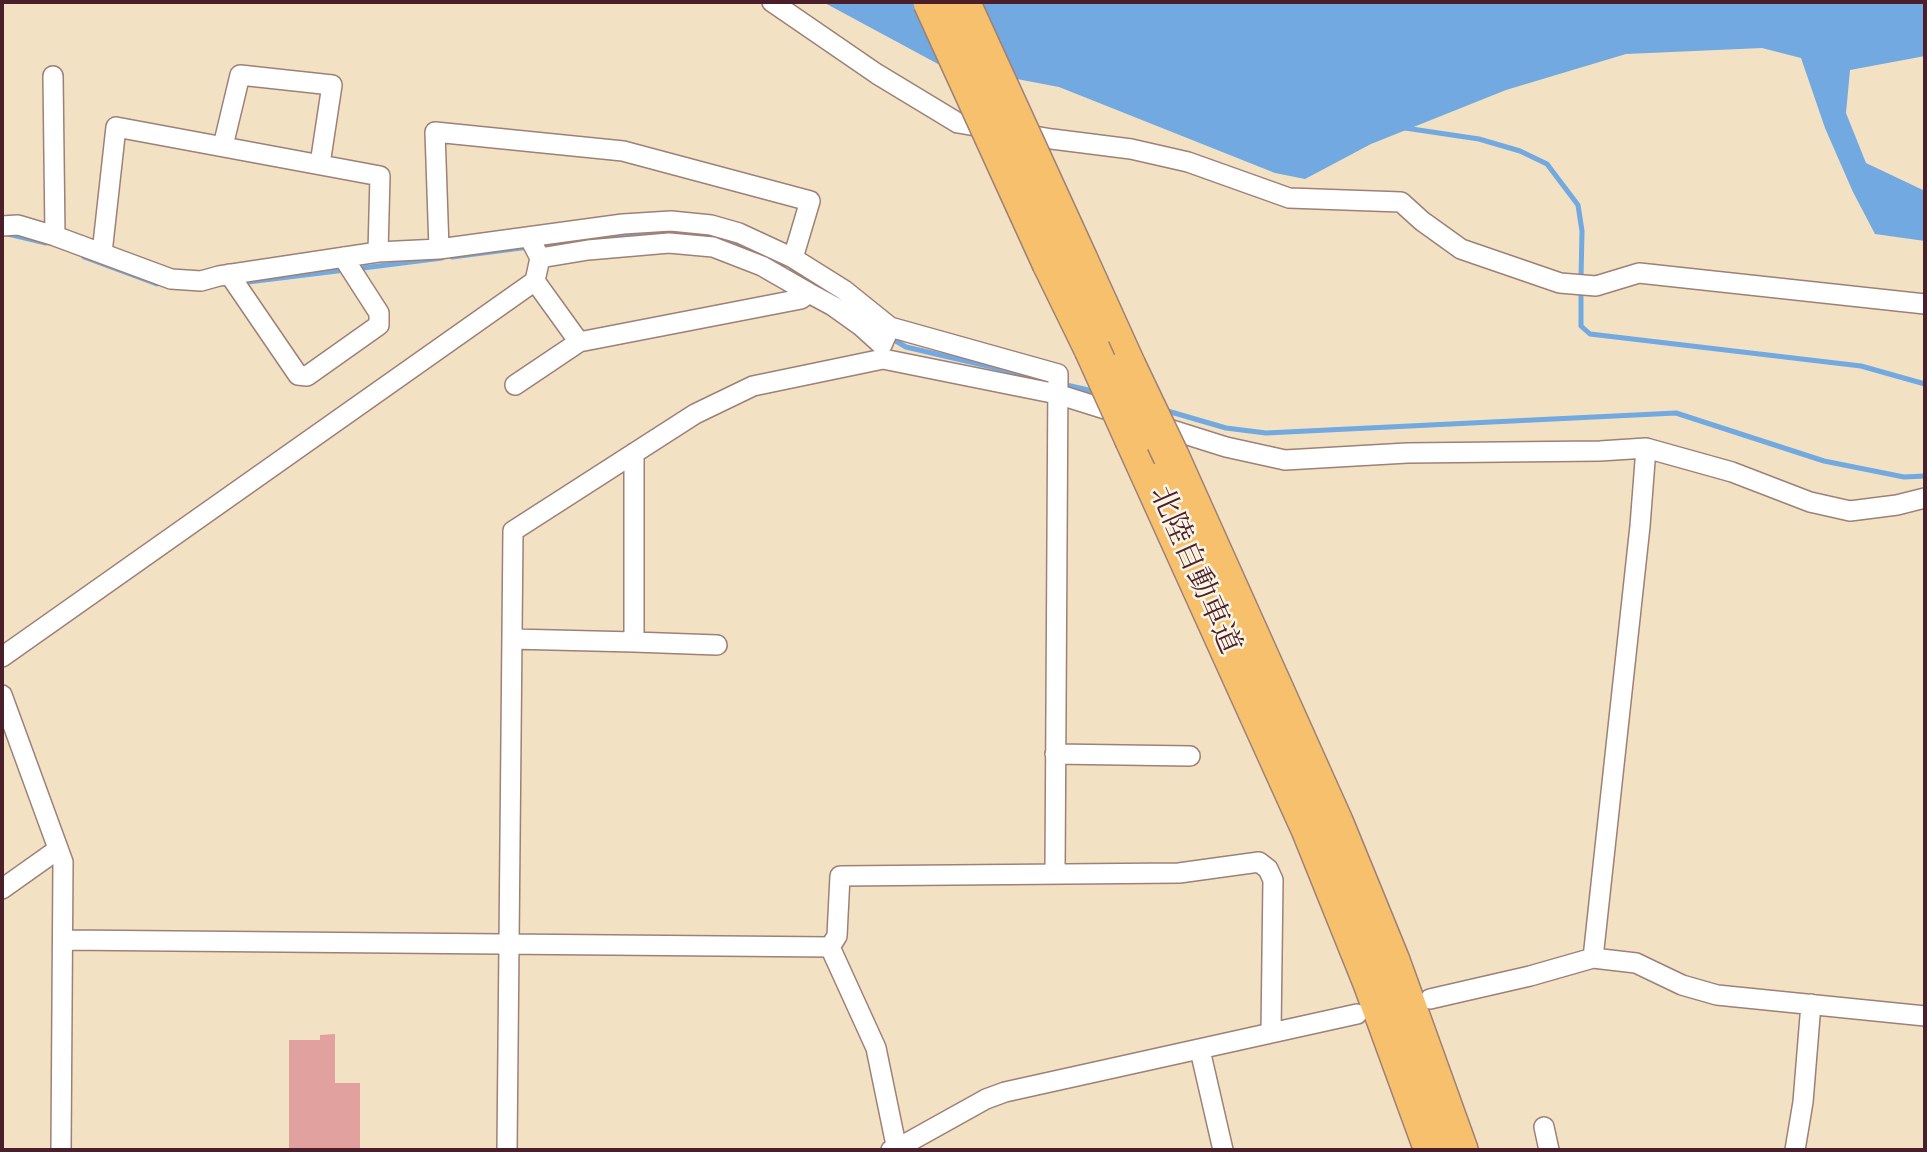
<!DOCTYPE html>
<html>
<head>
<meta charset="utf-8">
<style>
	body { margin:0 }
	#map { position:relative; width:1927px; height:1152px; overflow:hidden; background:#f2e1c3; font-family:"IM FELL DW Pica",serif }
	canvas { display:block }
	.frame { position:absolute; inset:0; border:4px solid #4a1f2b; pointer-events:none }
</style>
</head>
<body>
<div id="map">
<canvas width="1927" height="1152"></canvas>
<div class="frame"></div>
</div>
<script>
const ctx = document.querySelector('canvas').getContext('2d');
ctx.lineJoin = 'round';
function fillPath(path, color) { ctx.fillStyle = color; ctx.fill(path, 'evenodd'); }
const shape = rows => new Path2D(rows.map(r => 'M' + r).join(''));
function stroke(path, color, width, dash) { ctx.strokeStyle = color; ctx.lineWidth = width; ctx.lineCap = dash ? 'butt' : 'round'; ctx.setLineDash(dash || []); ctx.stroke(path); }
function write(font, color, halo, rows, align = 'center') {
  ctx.font = font + ' "IM FELL DW Pica","Noto Serif JP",serif'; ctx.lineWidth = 5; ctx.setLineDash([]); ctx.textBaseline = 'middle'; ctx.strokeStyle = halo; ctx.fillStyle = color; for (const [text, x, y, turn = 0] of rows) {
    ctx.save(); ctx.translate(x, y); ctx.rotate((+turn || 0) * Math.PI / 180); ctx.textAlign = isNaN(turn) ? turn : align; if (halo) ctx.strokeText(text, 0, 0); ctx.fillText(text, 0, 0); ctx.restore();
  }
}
const water = shape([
	[823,2,1925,2,1925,56,1850,70,1846,113,1866,163,1925,191,1925,241,1875,234,1853,192,1825,128,1801,58,1762,48,1626,54,1506,90,1371,144,1305,179,1275,173,1059,87,938,64]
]);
const stream = shape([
	[1405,128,1479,139,1520,151,1547,164,1578,205,1582,231,1581,279],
	[702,233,732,243,752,252],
	[8,234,46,243],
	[539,246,631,235,693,232],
	[84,257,157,284],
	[452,257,529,247],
	[355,269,442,258],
	[789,271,824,288,835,297],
	[240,283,345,270],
	[1581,289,1581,326,1590,334,1861,366,1925,384],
	[891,338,906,347,1039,378],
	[1062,384,1097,392],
	[1164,410,1226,428,1266,433,1676,413,1824,461,1904,477,1925,476]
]);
const building = shape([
	[335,1034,335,1083,360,1083,360,1150,289,1150,289,1040,320,1040,320,1035]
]);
const minor = shape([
	[772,2,877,74,958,123,1052,139,1131,149,1188,162,1289,198,1401,202,1422,221,1461,249,1560,283,1596,286,1639,273,1925,304],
	[53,76,55,236],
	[223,146,240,75,332,85,320,164],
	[2,226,18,225,55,236,171,279,201,281,219,276,378,252,439,249,623,224,671,221,711,225,739,233,793,258,844,290,890,327,1058,374,1055,873],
	[439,249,435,132,623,151,810,201,793,258],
	[102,253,116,127,380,176,378,252],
	[540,258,588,250,669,243,713,247,762,266,809,293,801,299,579,342],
	[229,274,298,375,307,376,379,325,379,313,343,257],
	[809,293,833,306,861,326,882,345,890,327],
	[515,385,579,342,535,281],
	[1156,425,1226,447,1285,460,1407,453,1600,451,1646,448,1732,472,1810,502,1850,511,1897,505,1925,498],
	[512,639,634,642,634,453],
	[634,642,717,645],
	[2,657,535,281,540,258,529,237],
	[2,695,63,862,61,1150],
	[1055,754,1190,756],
	[2,889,57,850],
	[64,940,830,947],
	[830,947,837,936,840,876,1179,873,1259,862,1268,869,1273,880,1271,1032],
	[830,947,876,1048,897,1150],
	[1593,958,1640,526,1646,448],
	[1430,999,1530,976,1593,958,1636,963,1682,985,1717,995,1925,1016],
	[1200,1050,1223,1150],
	[1544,1127,1549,1150],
	[507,1150,513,531,695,414,753,386,883,359,1057,394,1124,415],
	[891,1150,896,1149,986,1099,1005,1092,1357,1014],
	[1795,1150,1803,1102,1811,1004]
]);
const motorway = shape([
	[1080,260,1128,366],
	[1050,263,1092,349],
	[1133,440,1309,829,1371,983,1432,1150],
	[1171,456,1336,824,1392,961,1460,1150]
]);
const motorwayBridge = shape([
	[931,2,1050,263],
	[962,2,1080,260],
	[1092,349,1133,440],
	[1128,366,1171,456]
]);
const streetNames = [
	["北陸自動車道",1193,571,66]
];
fillPath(water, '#71a9e0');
stroke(stream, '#71a9e0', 5);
fillPath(building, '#e0a19f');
stroke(minor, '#9e8077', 22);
stroke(motorway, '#9e8077', 38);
stroke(minor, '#fff', 19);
stroke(motorway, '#f7c06c', 35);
stroke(motorwayBridge, '#9e8077', 38, []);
stroke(motorwayBridge, '#f7c06c', 35);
write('30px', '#4a1f2b', '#fcf5e5', streetNames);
</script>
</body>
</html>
